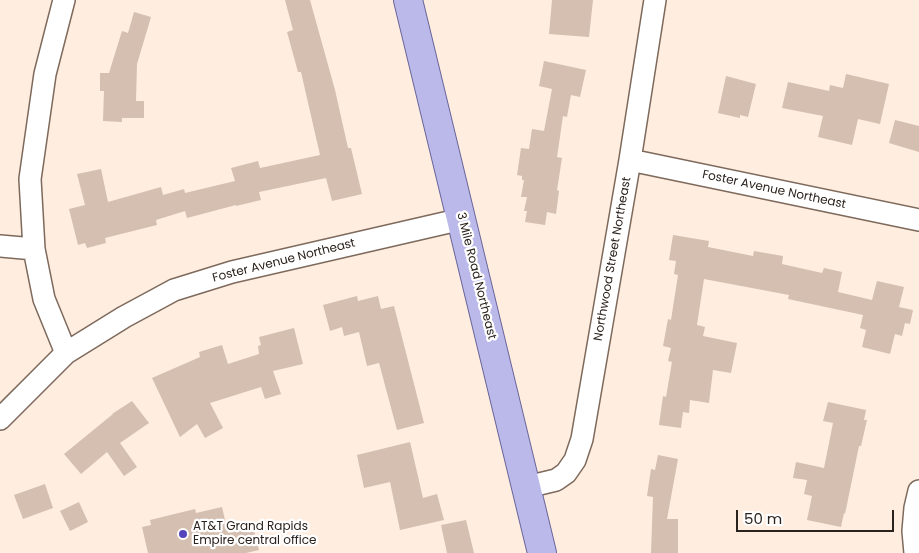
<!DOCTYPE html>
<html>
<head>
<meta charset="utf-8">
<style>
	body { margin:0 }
	#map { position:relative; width:919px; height:553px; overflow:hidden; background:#ffede0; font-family:Poppins,sans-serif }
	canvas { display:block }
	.scale { position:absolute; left:736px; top:510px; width:158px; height:22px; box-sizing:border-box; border:2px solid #2a221c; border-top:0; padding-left:6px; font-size:15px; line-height:18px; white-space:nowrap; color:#2a221c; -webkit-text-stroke:4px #fff; paint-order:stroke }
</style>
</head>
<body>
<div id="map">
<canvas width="919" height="553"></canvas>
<div class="scale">50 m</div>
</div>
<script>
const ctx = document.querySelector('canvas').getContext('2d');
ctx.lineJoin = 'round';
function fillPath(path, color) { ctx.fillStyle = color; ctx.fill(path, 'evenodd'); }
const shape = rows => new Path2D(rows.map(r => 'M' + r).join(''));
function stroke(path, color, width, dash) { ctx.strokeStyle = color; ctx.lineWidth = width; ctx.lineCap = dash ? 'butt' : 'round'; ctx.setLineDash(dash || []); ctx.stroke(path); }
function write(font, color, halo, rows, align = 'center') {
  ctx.font = font + ' Poppins,sans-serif'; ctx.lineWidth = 4.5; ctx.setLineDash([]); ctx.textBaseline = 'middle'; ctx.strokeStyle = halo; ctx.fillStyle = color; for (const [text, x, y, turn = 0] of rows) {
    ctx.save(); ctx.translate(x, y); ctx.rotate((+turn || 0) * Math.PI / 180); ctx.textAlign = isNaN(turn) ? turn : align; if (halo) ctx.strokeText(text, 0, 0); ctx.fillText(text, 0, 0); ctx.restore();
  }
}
const building = shape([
	[285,0,310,0,335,90,348,148,351,148,362,194,332,201,326,178,259,192,261,200,236,206,236,205,187,218,185,211,156,220,157,225,105,238,106,243,87,248,85,243,78,245,69,209,85,205,77,174,101,169,108,202,161,187,163,195,184,189,185,193,235,181,231,168,258,161,260,168,320,155,301,72,298,72,287,32,293,30],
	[552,0,593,0,589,37,549,34],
	[134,12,151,17,137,64,136,101,144,101,144,118,122,118,122,122,103,121,104,91,100,91,100,73,109,73,122,31,128,33],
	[544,61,586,70,580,97,571,95,567,117,563,116,557,157,562,158,557,190,559,191,556,214,547,212,545,225,525,222,527,211,524,211,527,197,521,197,524,180,522,180,522,176,517,175,521,148,529,149,532,129,544,131,552,89,539,86],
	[846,74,889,84,880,124,858,119,852,145,818,137,823,116,782,108,788,82,829,91,830,85,843,88],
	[726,76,756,84,748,117,740,115,740,118,718,113],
	[895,120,919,126,919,152,889,143],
	[673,235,709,241,708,247,753,256,754,251,783,256,782,264,822,273,824,268,842,272,838,292,872,300,877,281,904,287,899,307,913,310,910,324,905,323,902,336,895,334,890,354,862,347,866,330,860,328,863,315,788,299,789,295,704,279,697,325,705,327,703,336,737,343,731,373,713,370,709,403,690,400,689,413,683,412,681,428,659,425,663,396,666,397,672,362,668,361,671,348,663,346,668,319,671,320,678,275,674,274,676,261,669,260],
	[357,296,358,301,378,296,381,309,394,306,424,423,397,430,379,363,367,366,359,332,344,336,342,327,330,331,323,305],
	[294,328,303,364,273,371,281,394,265,399,261,387,210,403,223,428,205,438,197,424,180,437,152,378,200,357,199,352,222,345,228,364,259,354,258,346,261,345,259,337],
	[132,401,149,423,120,443,137,467,124,476,107,452,81,474,64,454,113,414,112,414],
	[828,402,866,410,864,420,867,420,861,446,859,446,845,514,844,513,841,527,807,520,812,496,804,494,807,480,793,478,796,462,824,468,833,423,823,421],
	[410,442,423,498,437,494,444,520,400,530,390,482,364,488,357,455],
	[658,455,678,459,667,519,678,519,678,553,651,553,653,497,647,496,651,469,655,470],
	[45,484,53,508,23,519,14,495],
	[79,502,88,522,70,531,60,511],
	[222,507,228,533,253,526,259,550,246,553,148,553,142,527,151,525,150,520,195,509,196,513],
	[466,520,474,553,447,553,441,525]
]);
const minor = shape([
	[64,0,45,74,30,179,34,249,44,299,66,353],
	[630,160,919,220],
	[0,246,34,249],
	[0,419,66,353,124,317,174,290,232,272,462,219],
	[527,487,556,480,566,473,575,460,582,439,630,160,655,0],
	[915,553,913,531,915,508,919,491]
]);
const major = shape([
	[408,0,542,553]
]);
const markers = [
	[183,534,5,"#5544bc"]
];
const streetNames = [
	["Foster Avenue Northeast",774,190,12],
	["Northwood Street Northeast",613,259,-80],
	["Foster Avenue Northeast",284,261,-14],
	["3 Mile Road Northeast",476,276,76]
];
const poiNames = [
	["AT&T Grand Rapids",193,527],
	["Empire central office",193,541]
];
fillPath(building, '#d4bfb0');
stroke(minor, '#7d6a5c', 24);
stroke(major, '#6a6699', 30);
stroke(minor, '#fff', 21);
stroke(major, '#bab9ea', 28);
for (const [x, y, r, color] of markers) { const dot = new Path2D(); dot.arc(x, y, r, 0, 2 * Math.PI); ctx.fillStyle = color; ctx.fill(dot); stroke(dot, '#fff', 2); }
write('12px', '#2a221c', '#fff', streetNames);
write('12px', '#2a221c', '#fff', poiNames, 'left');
</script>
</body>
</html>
